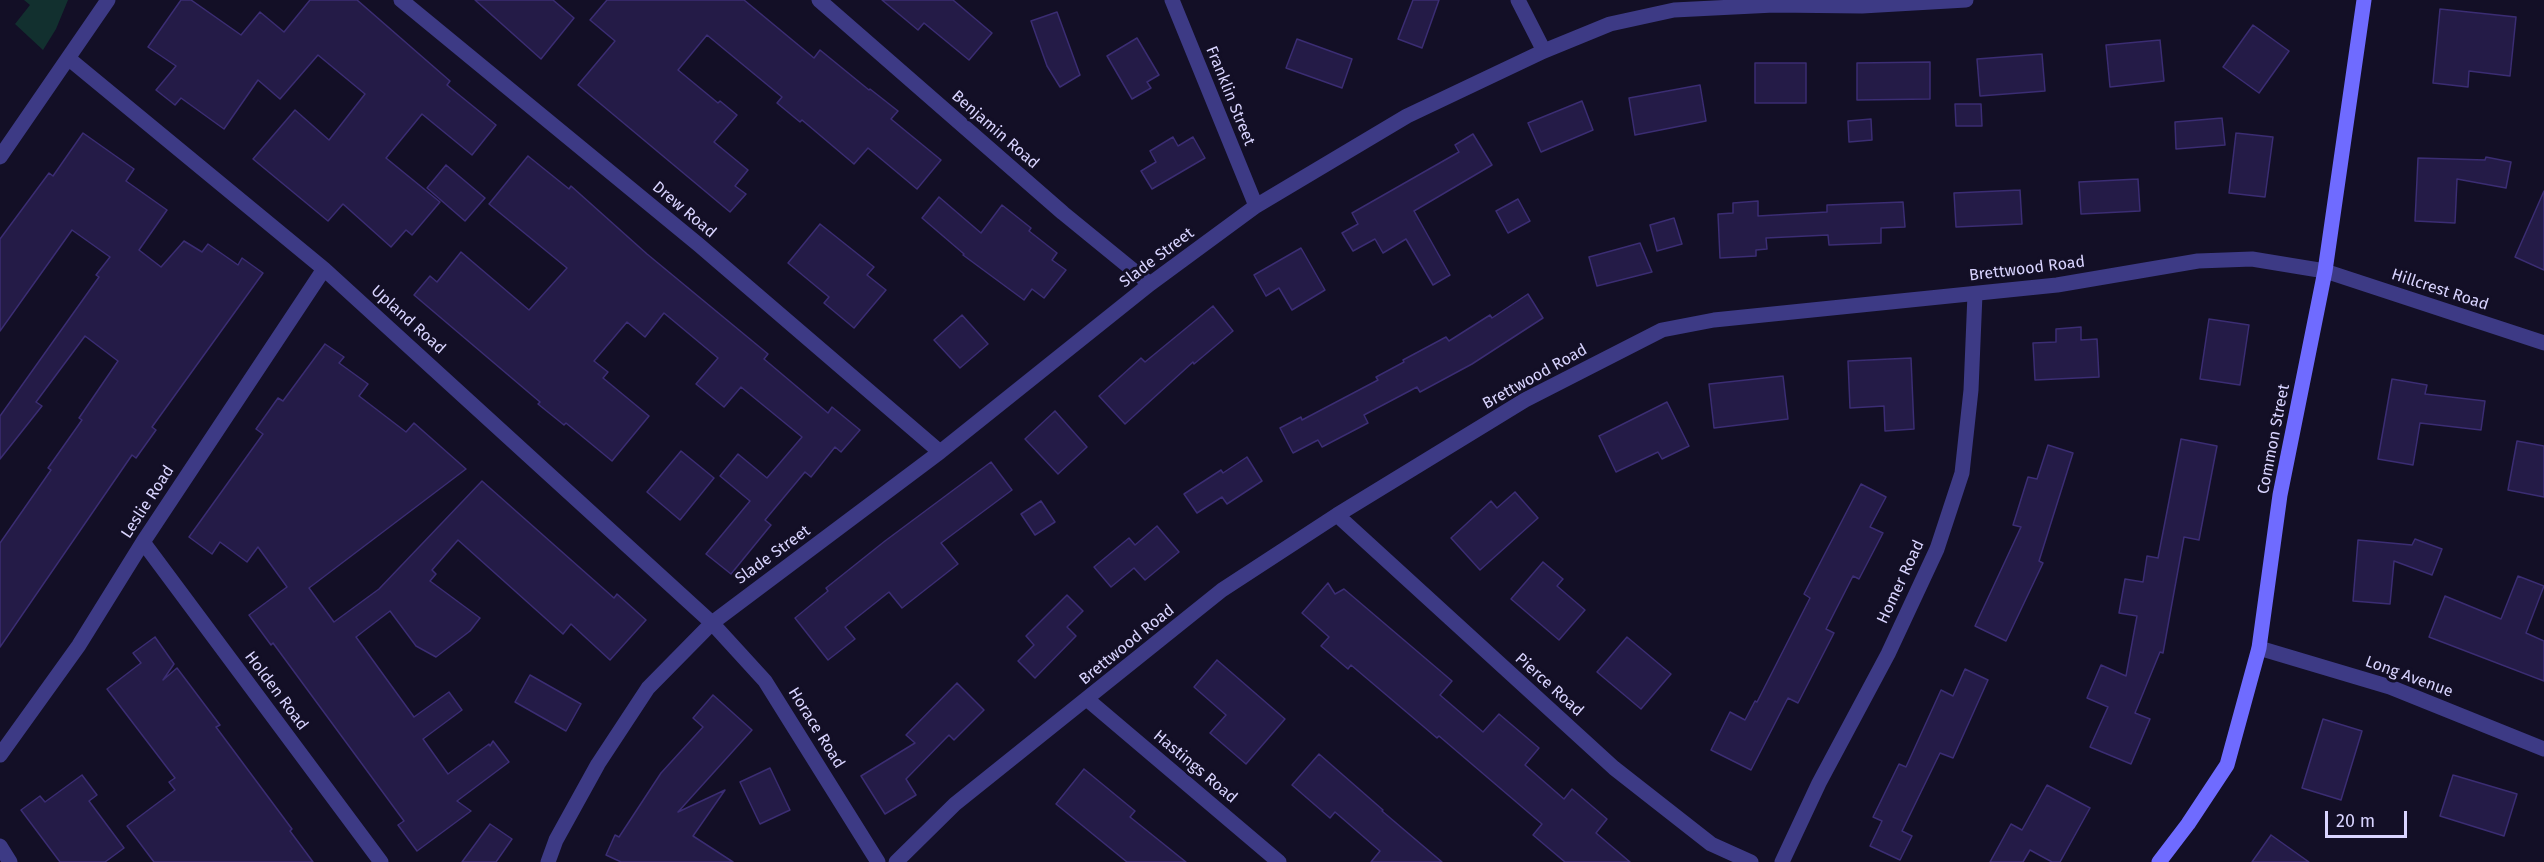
<!DOCTYPE html>
<html>
<head>
<meta charset="utf-8">
<style>
	body { margin:0 }
	#map { position:relative; width:2544px; height:862px; overflow:hidden; background:#130f26; font-family:"Fira Sans",sans-serif }
	canvas { display:block }
	.scale { position:absolute; left:2325px; top:811px; width:82px; height:27px; box-sizing:border-box; border:3px solid #d9d4ff; border-top:0; padding-left:8px; font-size:18px; line-height:21px; white-space:nowrap; color:#d9d4ff; -webkit-text-stroke:4px #130f26; paint-order:stroke }
</style>
</head>
<body>
<div id="map">
<canvas width="2544" height="862"></canvas>
<div class="scale">20 m</div>
</div>
<script>
const ctx = document.querySelector('canvas').getContext('2d');
ctx.lineJoin = 'round';
function fillPath(path, color) { ctx.fillStyle = color; ctx.fill(path, 'evenodd'); }
const shape = rows => new Path2D(rows.map(r => 'M' + r).join(''));
function stroke(path, color, width, dash) { ctx.strokeStyle = color; ctx.lineWidth = width; ctx.lineCap = dash ? 'butt' : 'round'; ctx.setLineDash(dash || []); ctx.stroke(path); }
function write(font, color, halo, rows, align = 'center') {
  ctx.font = font + ' "Fira Sans",sans-serif'; ctx.lineWidth = 6; ctx.setLineDash([]); ctx.textBaseline = 'middle'; ctx.strokeStyle = halo; ctx.fillStyle = color; for (const [text, x, y, turn = 0] of rows) {
    ctx.save(); ctx.translate(x, y); ctx.rotate((+turn || 0) * Math.PI / 180); ctx.textAlign = isNaN(turn) ? turn : align; if (halo) ctx.strokeText(text, 0, 0); ctx.fillText(text, 0, 0); ctx.restore();
  }
}
const green = shape([
	[24,0,68,0,56,29,43,50,15,24,30,5]
]);
const building = shape([
	[181,0,191,0,241,35,260,12,284,32,310,0,357,0,450,81,447,85,496,125,472,155,422,114,386,158,440,202,412,235,406,230,391,247,343,204,328,221,253,159,295,110,329,140,365,94,318,55,280,99,258,80,224,129,181,98,175,105,156,90,176,66,148,47,181,0],
	[475,0,553,0,574,18,541,59,475,0],
	[607,0,744,0,814,58,820,50,869,90,870,89,898,111,891,119,941,160,917,189,868,148,854,164,802,120,800,122,777,103,782,97,707,35,678,70,718,103,720,101,737,115,714,142,748,170,735,186,746,194,730,212,578,85,615,41,590,20,607,0],
	[882,0,953,0,992,33,969,60,924,23,918,30,882,0],
	[1413,0,1439,0,1422,48,1398,39,1413,0],
	[2440,9,2516,17,2510,76,2469,71,2468,87,2433,83,2440,9],
	[1057,12,1080,75,1060,87,1047,66,1031,21,1057,12],
	[2253,25,2289,51,2259,93,2223,67,2253,25],
	[1137,38,1159,75,1147,82,1151,88,1132,99,1107,56,1137,38],
	[1297,39,1352,59,1342,88,1286,68,1297,39],
	[2160,40,2164,81,2110,87,2106,45,2160,40],
	[2042,54,2045,91,1980,96,1977,59,2042,54],
	[1930,62,1930,99,1857,100,1857,63,1930,62],
	[1755,63,1806,63,1806,103,1755,103,1755,63],
	[1700,85,1706,121,1635,135,1629,98,1700,85],
	[1582,101,1593,130,1541,152,1528,123,1582,101],
	[1955,104,1981,104,1982,126,1956,126,1955,104],
	[2222,118,2225,145,2176,149,2175,122,2222,118],
	[1871,119,1872,140,1849,142,1848,121,1871,119],
	[83,133,134,169,126,181,167,210,139,250,161,267,184,241,202,252,208,244,238,265,242,258,263,273,152,427,156,430,136,458,132,455,0,647,0,543,51,470,48,468,82,420,79,418,118,361,85,336,36,402,42,406,0,459,0,416,99,277,96,275,110,257,72,230,0,331,0,239,49,173,53,176,83,133],
	[2236,133,2273,137,2265,197,2229,193,2236,133],
	[1473,134,1492,165,1414,211,1450,275,1433,285,1406,239,1383,253,1375,239,1353,251,1342,233,1358,224,1352,213,1459,152,1455,145,1473,134],
	[1173,137,1178,146,1193,137,1205,158,1152,189,1141,171,1156,162,1150,151,1173,137],
	[528,156,569,189,571,186,647,254,768,354,764,359,828,413,832,407,860,430,841,452,835,447,811,477,805,472,765,520,771,525,731,574,706,554,750,501,720,476,738,454,767,478,802,437,741,387,724,407,696,384,718,358,664,313,645,337,627,322,594,361,608,372,603,378,649,416,612,461,566,423,564,425,538,404,540,402,414,295,430,276,437,282,461,252,529,310,567,268,489,204,528,156],
	[2486,157,2511,162,2506,188,2457,179,2455,223,2415,221,2418,158,2485,160,2486,157],
	[446,165,485,198,465,221,427,188,446,165],
	[2138,179,2140,211,2081,214,2079,182,2138,179],
	[2020,190,2022,224,1956,227,1954,193,2020,190],
	[2544,191,2544,270,2515,257,2544,191],
	[939,197,981,233,1002,205,1031,228,1029,231,1057,253,1052,260,1066,270,1044,298,1032,289,1024,300,963,255,964,254,922,218,939,197],
	[1518,199,1530,221,1508,233,1496,211,1518,199],
	[1758,201,1758,216,1827,212,1827,205,1903,202,1905,227,1881,228,1881,243,1829,245,1828,235,1766,238,1767,249,1756,250,1756,256,1720,258,1718,214,1733,213,1733,203,1758,201],
	[1674,218,1682,244,1657,251,1650,225,1674,218],
	[820,224,874,267,867,275,886,290,854,328,824,303,829,297,788,263,820,224],
	[1640,243,1652,272,1597,286,1589,257,1640,243],
	[1301,248,1325,290,1292,310,1279,288,1266,296,1254,275,1301,248],
	[1528,294,1543,318,1472,364,1420,392,1417,387,1364,415,1368,423,1322,447,1318,440,1293,453,1280,428,1301,417,1302,420,1378,380,1376,377,1404,362,1403,360,1446,337,1449,341,1490,315,1492,318,1528,294],
	[1213,306,1233,331,1194,364,1193,362,1125,424,1099,396,1141,358,1145,362,1213,306],
	[962,315,988,344,960,368,934,340,962,315],
	[2209,319,2249,325,2240,385,2200,379,2209,319],
	[2081,327,2081,340,2097,339,2099,377,2035,380,2033,343,2056,342,2056,329,2081,327],
	[325,344,344,357,339,363,368,384,359,396,406,432,414,423,466,469,309,588,334,622,379,589,482,481,614,598,617,594,646,620,610,660,571,624,563,634,458,540,432,570,436,574,430,581,480,618,470,631,436,657,416,646,390,611,356,637,414,717,449,692,462,710,423,739,448,774,489,744,490,746,493,741,509,762,457,801,471,811,417,851,398,825,404,821,273,643,271,645,249,615,287,587,258,547,247,562,220,542,212,554,189,537,263,434,256,429,278,398,283,401,325,344],
	[1911,358,1914,429,1885,431,1884,406,1850,408,1848,361,1911,358],
	[1783,376,1788,419,1714,428,1709,384,1783,376],
	[2392,379,2427,385,2425,394,2485,401,2481,430,2420,423,2413,465,2378,459,2392,379],
	[1667,402,1689,446,1662,459,1658,452,1616,472,1599,436,1667,402],
	[1055,411,1087,447,1058,474,1025,439,1055,411],
	[2181,439,2217,446,2199,540,2184,537,2163,653,2160,652,2135,713,2150,719,2131,764,2090,747,2108,707,2087,698,2101,665,2126,676,2137,616,2119,613,2125,579,2143,582,2147,556,2158,558,2181,439],
	[2517,441,2544,446,2544,497,2508,490,2517,441],
	[2048,445,2073,453,2039,561,2043,563,2006,641,1975,626,2021,527,2013,525,2028,477,2037,479,2048,445],
	[681,451,714,478,680,520,647,492,681,451],
	[1247,457,1262,481,1227,504,1222,497,1197,513,1184,494,1221,470,1223,473,1247,457],
	[991,462,1012,490,941,543,958,564,902,608,889,592,845,627,855,639,828,660,795,618,828,591,826,588,885,541,991,462],
	[1861,484,1886,497,1870,527,1883,533,1859,579,1853,576,1826,629,1834,633,1798,703,1788,698,1751,770,1711,750,1730,712,1745,720,1755,701,1757,702,1810,598,1804,594,1861,484],
	[1515,492,1538,518,1480,570,1451,538,1491,501,1497,508,1515,492],
	[1041,501,1055,522,1035,535,1021,514,1041,501],
	[1157,526,1179,552,1145,580,1134,568,1111,587,1094,567,1129,538,1135,545,1157,526],
	[2415,539,2442,549,2432,575,2394,561,2390,604,2353,601,2358,540,2412,545,2415,539],
	[1543,562,1563,579,1557,586,1585,610,1559,640,1511,599,1543,562],
	[2518,576,2544,586,2526,633,2544,641,2544,681,2429,637,2445,596,2501,619,2518,576],
	[1328,583,1335,594,1344,589,1452,681,1440,695,1483,732,1499,714,1539,748,1525,765,1564,799,1572,789,1607,819,1596,833,1630,862,1565,862,1533,835,1542,824,1439,736,1437,738,1351,665,1348,669,1321,646,1329,637,1302,613,1328,583],
	[1067,595,1083,611,1067,627,1076,636,1035,678,1018,661,1034,645,1026,636,1067,595],
	[155,637,174,664,163,680,177,668,220,725,216,727,292,829,290,831,313,862,154,862,127,826,175,790,169,782,175,778,107,689,141,663,133,653,155,637],
	[1627,637,1671,674,1641,709,1597,672,1627,637],
	[1217,660,1285,719,1246,764,1210,733,1226,715,1194,687,1217,660],
	[1965,669,1988,680,1953,758,1940,753,1902,831,1912,836,1900,860,1870,846,1882,821,1873,817,1899,764,1906,767,1941,690,1953,696,1965,669],
	[530,675,581,704,566,731,515,702,530,675],
	[957,683,984,710,954,740,949,735,906,779,916,795,885,814,861,776,915,743,906,735,957,683],
	[713,695,752,730,678,812,725,790,693,836,733,862,621,862,606,855,615,835,619,837,661,773,703,727,693,718,713,695],
	[2323,719,2362,731,2341,800,2302,788,2323,719],
	[1319,754,1383,810,1382,811,1442,862,1371,862,1380,851,1335,812,1330,818,1292,785,1319,754],
	[770,768,790,810,760,824,740,782,770,768],
	[1084,769,1135,811,1130,817,1186,862,1127,862,1056,804,1084,769],
	[82,775,97,795,89,801,124,848,105,862,60,862,21,810,40,796,45,802,82,775],
	[2453,775,2517,794,2504,836,2440,816,2453,775],
	[2047,785,2090,808,2060,862,2052,862,2030,850,2023,862,1990,862,2011,824,2022,830,2047,785],
	[490,824,512,839,496,862,462,862,490,824],
	[2271,835,2309,862,2252,862,2271,835]
]);
const street = shape([
	[401,0,699,245,940,452],
	[819,0,1063,213,1150,284],
	[1172,0,1256,206],
	[1518,0,1544,51],
	[68,58,324,269,712,623,765,681,878,862],
	[0,157,108,0],
	[1337,515,1614,768,1711,844,1751,862],
	[143,542,381,862],
	[2259,648,2390,687,2544,749],
	[1088,700,1279,862],
	[0,755,79,645,143,542,324,269],
	[0,846,10,862],
	[548,862,556,840,598,764,648,688,712,623,940,452,1150,284,1256,206,1407,116,1544,51,1610,24,1674,10,1774,5,1862,6,1966,0],
	[896,862,955,804,1222,590,1337,515,1525,400,1662,330,1714,320,2057,285,2198,261,2252,259,2325,271,2544,343],
	[1782,862,1819,783,1888,654,1937,549,1962,473,1971,390,1975,294]
]);
const secondary = shape([
	[2159,862,2188,824,2227,765,2259,648,2280,495,2325,271,2364,0]
]);
const streetNames = [
	["Franklin Street",1230,96,68],
	["Benjamin Road",995,130,41],
	["Drew Road",684,210,40],
	["Slade Street",1157,258,-37],
	["Brettwood Road",2027,269,-7],
	["Hillcrest Road",2440,290,18],
	["Upland Road",408,320,42],
	["Brettwood Road",1535,377,-29],
	["Common Street",2274,439,-79],
	["Leslie Road",148,502,-57],
	["Slade Street",773,555,-36],
	["Homer Road",1901,582,-65],
	["Brettwood Road",1127,645,-39],
	["Long Avenue",2409,677,20],
	["Pierce Road",1549,685,42],
	["Holden Road",276,691,53],
	["Horace Road",816,728,58],
	["Hastings Road",1195,767,40]
];
fillPath(green, '#12302f');
fillPath(building, '#241b47');
stroke(building, '#3b2d73', 1.5);
stroke(street, '#3d3a85', 15);
stroke(secondary, '#6f6bff', 15);
write('16px', '#d9d4ff', '#130f26', streetNames);
</script>
</body>
</html>
